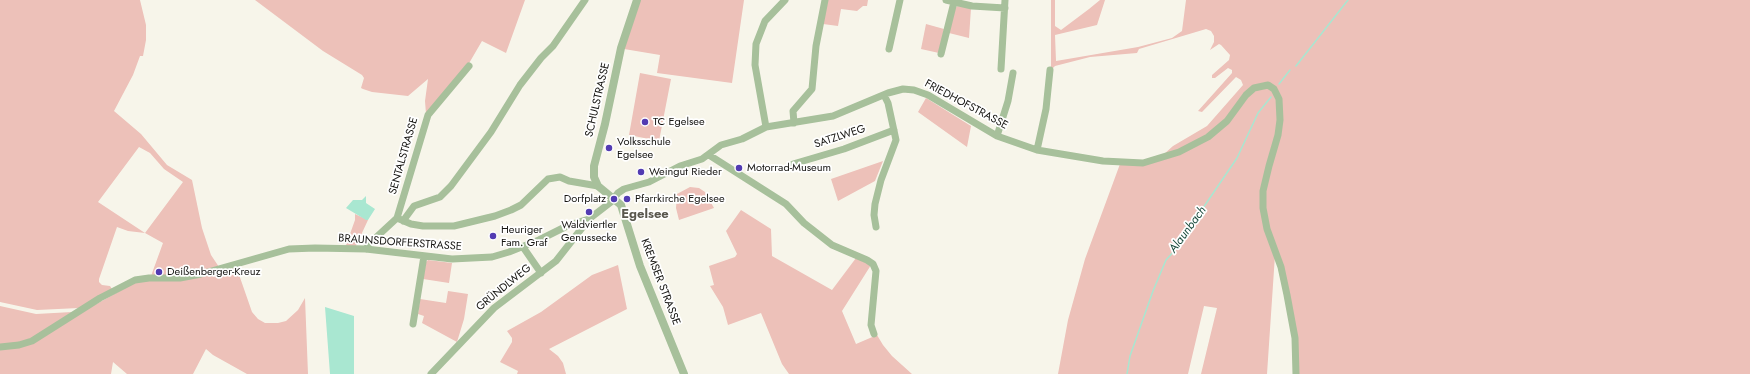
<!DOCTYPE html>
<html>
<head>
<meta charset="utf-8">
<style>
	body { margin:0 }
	canvas { display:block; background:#f7f5ea }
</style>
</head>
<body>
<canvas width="1750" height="374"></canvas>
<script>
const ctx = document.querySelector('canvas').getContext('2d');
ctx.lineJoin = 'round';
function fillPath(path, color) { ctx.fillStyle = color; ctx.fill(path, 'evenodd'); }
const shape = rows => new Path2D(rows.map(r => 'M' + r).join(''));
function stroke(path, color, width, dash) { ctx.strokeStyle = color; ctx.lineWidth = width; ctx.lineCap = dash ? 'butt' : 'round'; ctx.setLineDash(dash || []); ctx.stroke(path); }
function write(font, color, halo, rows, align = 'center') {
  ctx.font = font + ' Jost,sans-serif'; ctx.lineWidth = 3.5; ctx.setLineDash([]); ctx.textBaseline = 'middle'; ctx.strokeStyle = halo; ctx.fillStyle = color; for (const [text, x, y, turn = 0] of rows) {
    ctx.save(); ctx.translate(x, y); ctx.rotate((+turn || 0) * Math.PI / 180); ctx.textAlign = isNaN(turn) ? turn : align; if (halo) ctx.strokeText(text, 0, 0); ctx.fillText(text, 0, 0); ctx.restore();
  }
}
const green = shape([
	[0,0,140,0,146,25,146,40,143,56,140,56,133,75,114,111,141,134,167,165,192,180,202,228,211,255,219,267,180,276,151,276,163,243,145,233,128,231,117,227,99,279,99,282,102,285,110,286,112,289,79,308,37,310,0,302],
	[139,147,150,153,164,169,183,182,145,233,98,202],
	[255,0,525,0,506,53,482,41,468,65,426,114,425,101,428,79,408,96,372,92,363,89,361,88,364,78,362,75,323,51],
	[640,0,744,0,732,83,657,73,660,55,624,49],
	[828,0,868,0,867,6,863,6,857,11,841,9,838,26,823,24],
	[1051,0,1055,0,1055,26,1061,30,1089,9,1100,0,1105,0,1097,25,1055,35,1056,61,1138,47,1172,38,1182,31,1186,0,1750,0,1750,374,1295,374,1291,323,1275,255,1267,374,1201,374,1217,308,1204,306,1188,374,1058,374,1068,320,1085,259,1120,164,1126,165,1163,155,1173,146,1207,126,1243,85,1241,80,1236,77,1202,112,1198,111,1232,73,1232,70,1228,68,1215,78,1212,78,1212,75,1229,60,1230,55,1221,45,1219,44,1210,50,1214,42,1214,36,1211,31,1206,29,1139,49,1137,53,1090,57,1055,66,1051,70],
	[958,6,971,8,969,38,949,33,955,8],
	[926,24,944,29,939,53,921,49],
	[640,73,671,79,659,141,629,135],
	[926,98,971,126,967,147,918,112],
	[883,161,875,181,838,201,831,179],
	[690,187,699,188,705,192,714,208,679,220,676,208,677,194],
	[741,210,771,229,772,256,832,290,856,258,871,265,842,311,856,344,877,335,883,345,892,356,912,374,789,374,782,364,761,313,728,325,723,307,710,286,714,285,709,266,735,257,737,254,726,231],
	[355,214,368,220,355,248,345,248,355,220],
	[428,260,452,263,449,283,423,279,426,262],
	[618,265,627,309,549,349,558,356,563,363,566,374,517,374,518,371,500,362,512,342,512,338,507,331,541,312,592,275],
	[236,266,252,312,258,319,265,323,278,323,286,321,298,310,305,298,308,374,247,374,213,355,206,349,193,374,127,374,113,362,111,374,0,374,0,306,36,314,72,312,19,347,136,282],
	[448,291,468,294,464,319,457,342,422,323,424,316,418,314,420,299,446,303]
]);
const water = shape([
	[366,196,366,203,375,209,368,220,366,220,346,208,353,200,362,200],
	[325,307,354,316,354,374,330,374]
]);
const stream = shape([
	[1296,66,1348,0],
	[1279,84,1290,70],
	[1127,374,1130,356,1153,291,1166,260,1186,238,1203,208,1237,158,1258,113,1271,97]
]);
const minor = shape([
	[946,0,972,6,1005,8],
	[889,49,900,0],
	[941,54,954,2],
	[1001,69,1005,0],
	[794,123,793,111,812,89,816,46,825,0],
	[766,127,755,65,756,44,765,21,785,0],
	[997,136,1008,101,1013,73],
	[1037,150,1046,109,1050,70],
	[709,155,786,204,804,223,832,245,867,260,873,264,876,271,871,325,874,334],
	[793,164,844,149,894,130],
	[397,218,411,224,423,226,454,226,495,216,511,210,521,205,548,179,560,177,569,181,598,186],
	[403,221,414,206,440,197,451,186,491,132,520,85,541,58,553,46,585,0],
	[876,227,874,215,875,204,881,180,896,140,888,103,884,95],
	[523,247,541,273],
	[366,249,370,243,397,218,428,115,469,66],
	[413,324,424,256],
	[0,347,19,345,32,341,100,298,135,280,149,278,180,278,201,274,289,249,315,248,366,249,452,259,492,257,509,252,539,240,569,225,589,219,611,202,618,193,624,189,649,182,680,166,702,159,721,145,742,139,766,127,833,116,888,93,903,89,914,90,928,95,997,136,1037,150,1103,161,1143,163,1179,152,1208,137,1227,121,1246,95,1254,88,1268,85,1274,89,1279,99,1280,120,1278,135,1269,166,1263,191,1263,208,1267,229,1281,267,1287,295,1295,338,1296,374],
	[431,374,494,308,556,261,589,219]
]);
const tertiary = shape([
	[637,0,621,48,605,124,594,166,594,177,598,186,621,205,640,266,684,374]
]);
const markers = [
	[645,122,4,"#523bb2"],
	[609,148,4,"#523bb2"],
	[739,168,4,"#523bb2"],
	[641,172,4,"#523bb2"],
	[614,199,4,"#523bb2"],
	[627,199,4,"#523bb2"],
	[589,212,4,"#523bb2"],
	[493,236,4,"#523bb2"],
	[159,272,4,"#523bb2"]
];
const streetNames = [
	["SCHULSTRASSE",598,100,-77],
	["FRIEDHOFSTRASSE",966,105,28],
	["SATZLWEG",840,137,-18],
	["SENTALSTRASSE",404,156,-74],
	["BRAUNSDORFERSTRASSE",400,243,4],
	["KREMSER STRASSE",660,282,69],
	["GRÜNDLWEG",504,288,-39]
];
const poiNames = [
	["TC Egelsee",653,122],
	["Volksschule",617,142],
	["Egelsee",617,155],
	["Motorrad-Museum",747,168],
	["Weingut Rieder",649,172],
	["Dorfplatz",606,199,"right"],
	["Pfarrkirche Egelsee",635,199],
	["Waldviertler",589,225,"center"],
	["Genussecke",589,238,"center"],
	["Heuriger",501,230],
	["Fam. Graf",501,243],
	["Deißenberger-Kreuz",167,272]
];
const waterNames = [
	["Alaunbach",1188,230,-54]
];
const quarterNames = [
	["Egelsee",645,215]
];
fillPath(green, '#edc1b9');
fillPath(water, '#a9e7d1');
stroke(stream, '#a9e7d1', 1.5);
stroke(minor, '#a7c09b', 7);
stroke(tertiary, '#a7c09b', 8);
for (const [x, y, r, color] of markers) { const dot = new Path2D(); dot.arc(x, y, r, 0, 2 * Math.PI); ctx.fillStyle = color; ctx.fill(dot); stroke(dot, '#fff', 1.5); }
write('11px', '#151411', '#fff', streetNames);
write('11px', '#151411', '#fff', poiNames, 'left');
write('italic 12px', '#184a3c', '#fff', waterNames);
write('bold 13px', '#59574e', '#fff', quarterNames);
</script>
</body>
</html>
